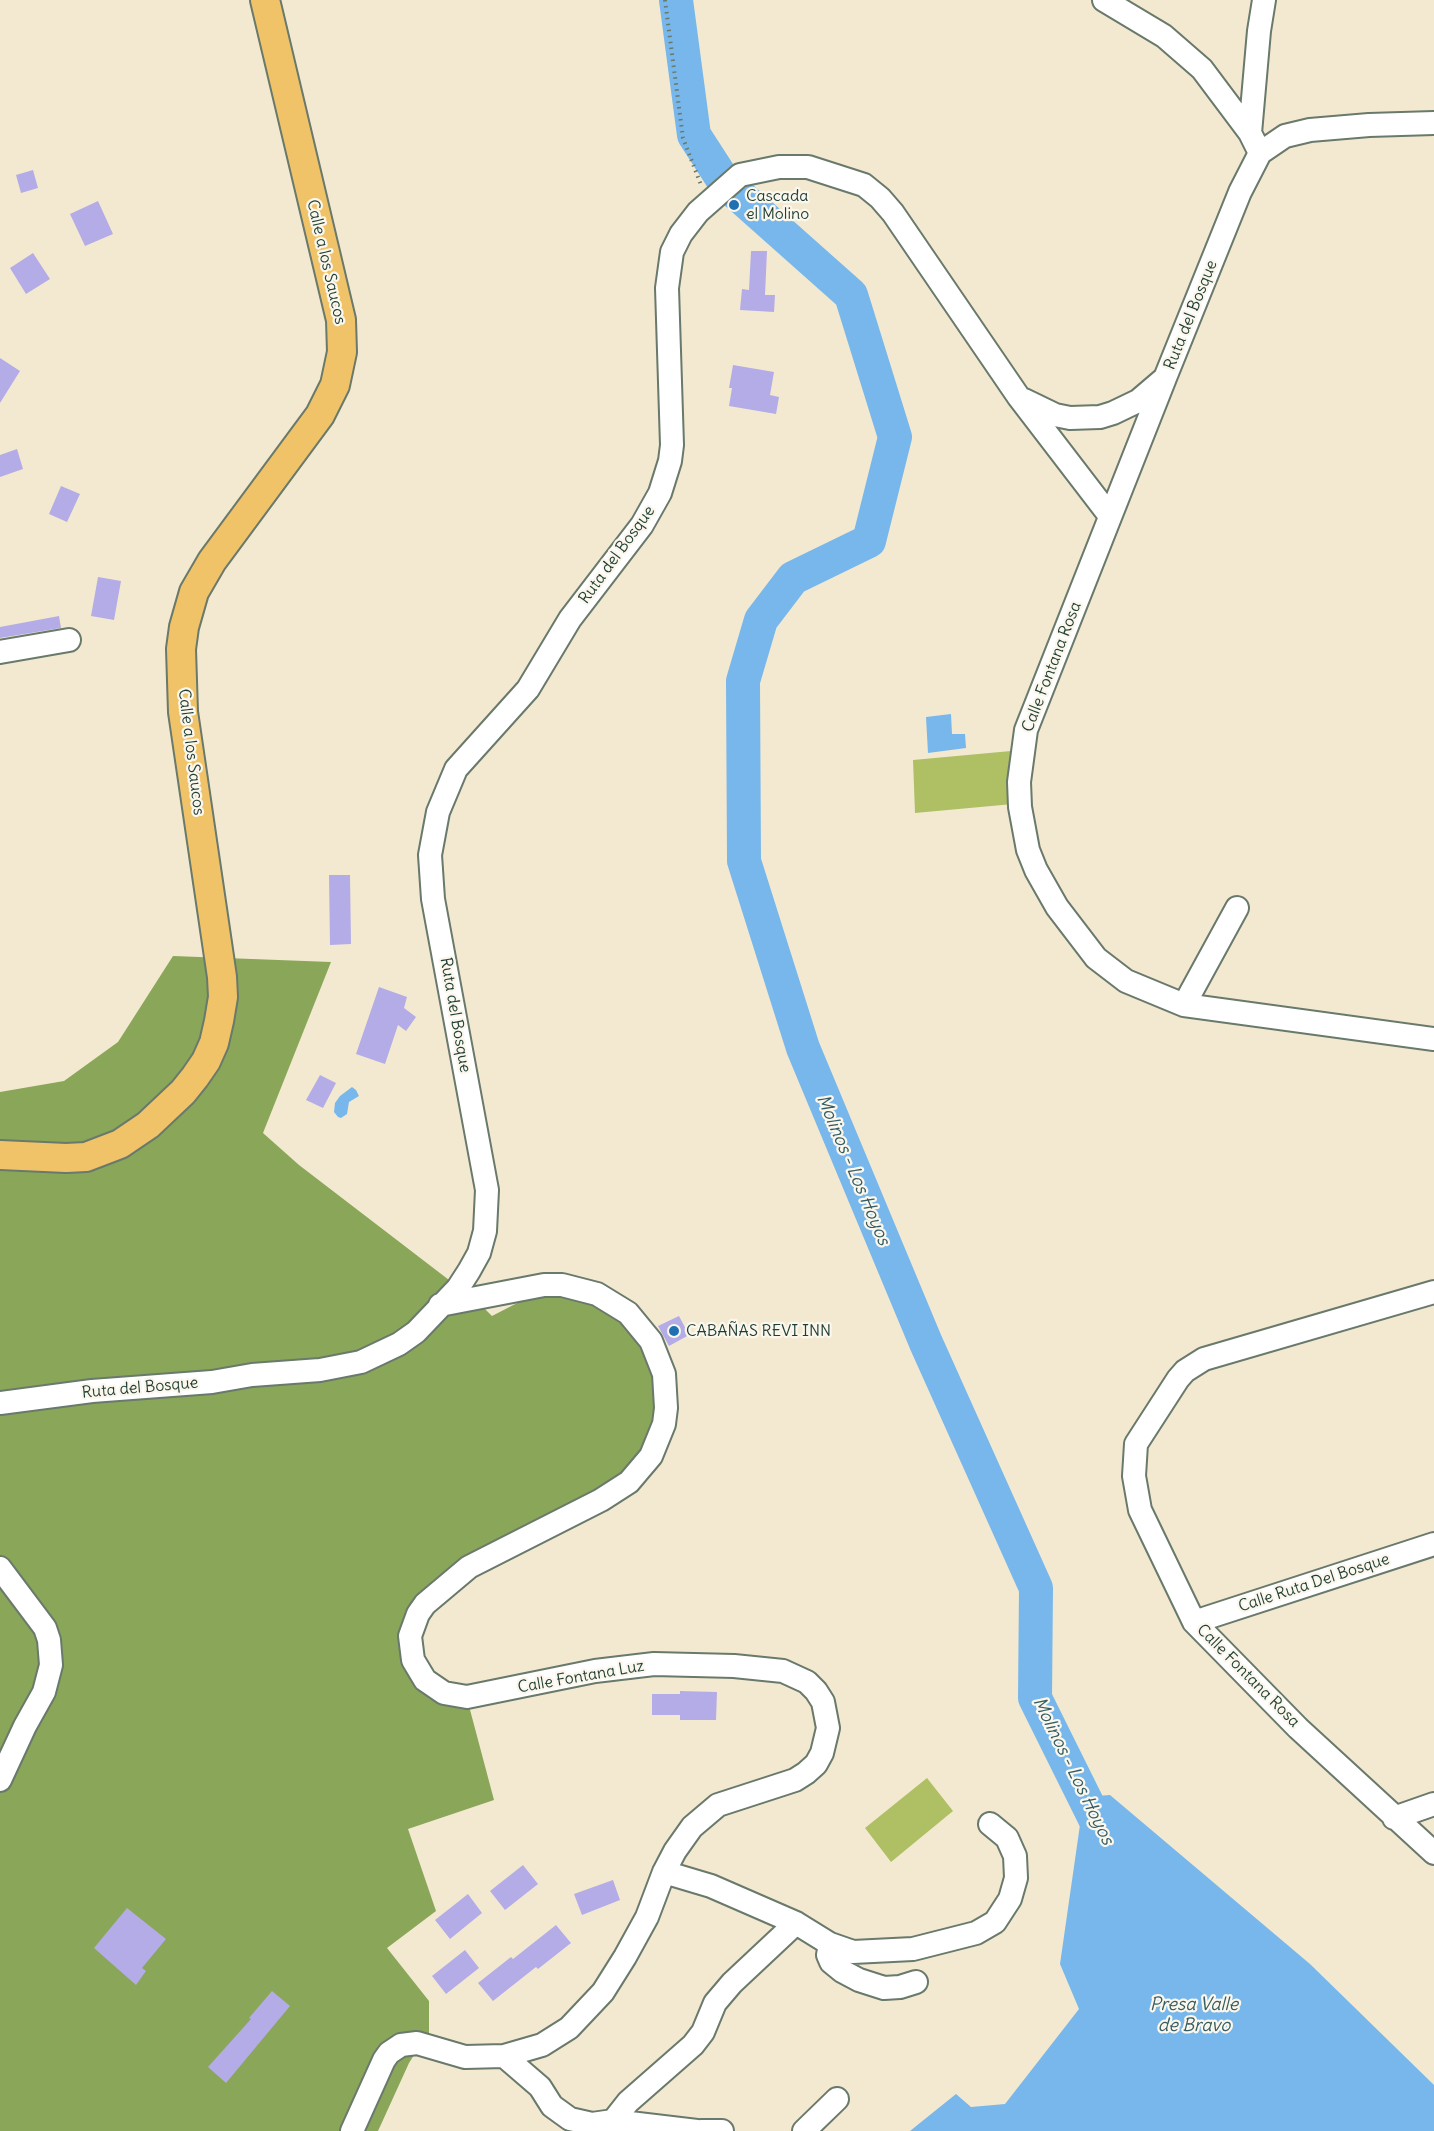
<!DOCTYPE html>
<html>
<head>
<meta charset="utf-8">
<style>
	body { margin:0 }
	canvas { display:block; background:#f2e9d0 }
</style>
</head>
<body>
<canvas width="1434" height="2131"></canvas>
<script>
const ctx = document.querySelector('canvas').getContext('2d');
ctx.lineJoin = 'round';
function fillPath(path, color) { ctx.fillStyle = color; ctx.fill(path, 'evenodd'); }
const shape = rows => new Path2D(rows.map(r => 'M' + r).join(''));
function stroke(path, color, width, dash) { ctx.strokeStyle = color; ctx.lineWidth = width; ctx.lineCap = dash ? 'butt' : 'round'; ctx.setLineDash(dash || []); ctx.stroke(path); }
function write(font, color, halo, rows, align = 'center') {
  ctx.font = font + ' Delius,sans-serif'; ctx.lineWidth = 4.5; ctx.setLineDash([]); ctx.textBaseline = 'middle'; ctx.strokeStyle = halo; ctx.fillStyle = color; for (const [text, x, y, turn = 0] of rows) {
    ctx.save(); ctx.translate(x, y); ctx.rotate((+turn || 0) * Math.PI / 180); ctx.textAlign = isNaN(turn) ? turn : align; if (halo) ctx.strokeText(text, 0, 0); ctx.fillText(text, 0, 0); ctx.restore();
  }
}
const green = shape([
	[1011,751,1013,804,915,813,913,760],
	[927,1778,953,1811,891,1862,865,1828]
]);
const forest = shape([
	[173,956,331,962,263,1133,299,1165,479,1303,492,1316,523,1300,548,1294,564,1294,611,1310,653,1360,658,1423,626,1476,467,1561,405,1649,469,1706,494,1800,408,1829,436,1911,387,1948,429,2001,429,2045,414,2055,409,2063,378,2131,0,2131,0,1092,64,1081,118,1042]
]);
const water = shape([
	[951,714,952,734,965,734,966,748,928,753,926,717],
	[352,1087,356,1090,359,1096,349,1102,347,1114,341,1118,338,1117,334,1112,335,1103,340,1096],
	[1110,1795,1310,1964,1434,2085,1434,2131,910,2131,956,2094,971,2107,1005,2104,1079,2009,1060,1964,1084,1797]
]);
const river = shape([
	[676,0,694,135,725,183,851,295,895,437,869,541,793,578,761,620,743,681,744,861,803,1048,926,1343,1036,1588,1035,1698,1105,1839]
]);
const building = shape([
	[33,170,38,188,21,193,16,175],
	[98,201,113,234,85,246,70,214],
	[751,251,767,251,765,295,775,295,774,312,740,310,742,289,749,290],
	[33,253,50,279,26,294,10,268],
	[0,358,20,371,0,403],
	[733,365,774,372,770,395,779,397,776,414,729,406,732,388,729,388],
	[17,449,23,469,0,477,0,455],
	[61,486,80,494,67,522,49,514],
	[98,577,121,581,114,620,91,616],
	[59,616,61,628,0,638,0,627],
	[329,875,350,875,351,944,330,945],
	[379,987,407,997,404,1008,416,1017,406,1031,398,1025,385,1064,356,1054],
	[320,1075,336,1083,323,1108,306,1100],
	[679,1316,689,1335,669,1346,658,1326],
	[680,1691,717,1692,716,1720,680,1720,680,1715,652,1715,652,1694,680,1694],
	[523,1865,538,1884,505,1910,490,1891],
	[613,1880,620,1900,582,1915,574,1894],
	[468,1894,482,1913,450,1939,435,1920],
	[127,1908,166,1939,142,1968,146,1971,136,1985,94,1948],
	[556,1925,571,1943,538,1969,536,1967,493,2001,478,1983,511,1957,513,1959],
	[465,1950,479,1968,446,1994,432,1976],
	[272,1991,290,2006,226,2083,208,2067,251,2019,249,2018]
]);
const path = shape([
	[665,0,683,138,701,185]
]);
const minor = shape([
	[1104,0,1164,36,1202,69,1250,133,1260,153],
	[1250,133,1259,31,1264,0],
	[1165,378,1026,730,1019,782,1020,807,1028,850,1036,870,1057,907,1096,958,1126,981,1184,1005,1434,1039],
	[1024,400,1055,415,1070,418,1100,417,1113,413,1138,401,1165,378,1240,192,1260,153,1285,136,1310,130,1369,125,1434,123],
	[0,652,69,640],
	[1184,1005,1237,908],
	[1434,1292,1204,1359,1185,1371,1178,1379,1136,1444,1134,1476,1140,1510,1194,1622,1298,1728,1434,1853],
	[0,1403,92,1391,212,1382,252,1375,320,1370,361,1362,399,1344,416,1332,458,1288,469,1271,479,1253,485,1231,487,1190,433,899,430,855,438,812,456,769,528,689,570,619,642,525,660,493,670,461,672,445,667,288,672,252,681,234,698,212,740,175,779,167,808,167,864,185,880,198,893,213,1018,396,1110,516],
	[0,1568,45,1628,49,1640,51,1665,44,1692,25,1726,0,1780],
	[1194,1622,1434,1544],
	[1394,1818,1434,1804],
	[664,1872,711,1886,796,1923,830,1944,853,1952,913,1949,976,1933,995,1922,1010,1899,1016,1878,1015,1856,1007,1838,990,1824],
	[830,1944,828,1955,831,1962,842,1971,859,1980,884,1988,900,1987,916,1982],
	[504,2056,540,2087,552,2106,570,2119,592,2124,613,2121,697,2131],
	[613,2121,628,2102,693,2045,703,2032,715,2003,732,1983,796,1923],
	[352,2131,384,2060,389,2053,401,2045,417,2043,465,2057,504,2056,542,2045,569,2028,603,1992,625,1957,647,1917,664,1872,675,1851,692,1827,718,1805,795,1780,806,1773,816,1764,822,1753,828,1728,823,1702,816,1691,807,1682,783,1671,734,1666,654,1664,595,1671,467,1697,444,1693,425,1680,413,1660,410,1636,418,1614,425,1604,469,1567,601,1500,629,1482,651,1456,664,1424,666,1408,664,1374,651,1341,628,1313,597,1294,562,1285,544,1285,440,1305],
	[701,2131,722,2131],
	[804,2131,837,2099]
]);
const major = shape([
	[0,1155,66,1158,86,1157,120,1144,148,1125,183,1092,195,1077,206,1061,214,1043,219,1021,223,997,222,977,183,712,181,649,184,627,194,592,212,561,320,415,335,385,342,352,341,320,265,0]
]);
const markers = [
	[734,205,6,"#1f6fb2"],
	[674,1331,6,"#1f6fb2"]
];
const poiNames = [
	["Cascada",746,196],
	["el Molino",746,214],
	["CABAÑAS REVI INN",686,1331]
];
const streetNames = [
	["Calle a los Saucos",326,262,77],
	["Ruta del Bosque",1191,315,-68],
	["Ruta del Bosque",617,555,-54],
	["Calle Fontana Rosa",1052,667,-69],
	["Calle a los Saucos",191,752,83],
	["Ruta del Bosque",455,1015,80],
	["Ruta del Bosque",140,1388,-5],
	["Calle Ruta Del Bosque",1314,1583,-18],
	["Calle Fontana Rosa",1248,1676,45],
	["Calle Fontana Luz",581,1677,-10]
];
const waterNames = [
	["Molinos - Los Hoyos",853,1170,67],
	["Molinos - Los Hoyos",1073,1771,64],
	["Presa Valle",1194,2005],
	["de Bravo",1194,2026]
];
fillPath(green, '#aec063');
fillPath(forest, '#8aa659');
fillPath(water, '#78b7ec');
stroke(river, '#78b7ec', 34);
fillPath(building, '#b4ace7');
stroke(minor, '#69796b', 26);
stroke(major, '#69796b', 32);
stroke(path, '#69796b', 4, [1.5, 4.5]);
stroke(minor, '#fff', 22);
stroke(major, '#f1c369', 28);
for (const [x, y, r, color] of markers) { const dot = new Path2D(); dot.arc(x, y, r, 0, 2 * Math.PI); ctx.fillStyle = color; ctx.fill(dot); stroke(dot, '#fbf7ec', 2); }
write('16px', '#1f3d34', '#fbf7ec', poiNames, 'left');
write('16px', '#1f3d34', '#fbf7ec', streetNames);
write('italic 18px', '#355c62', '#fbf7ec', waterNames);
</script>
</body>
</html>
